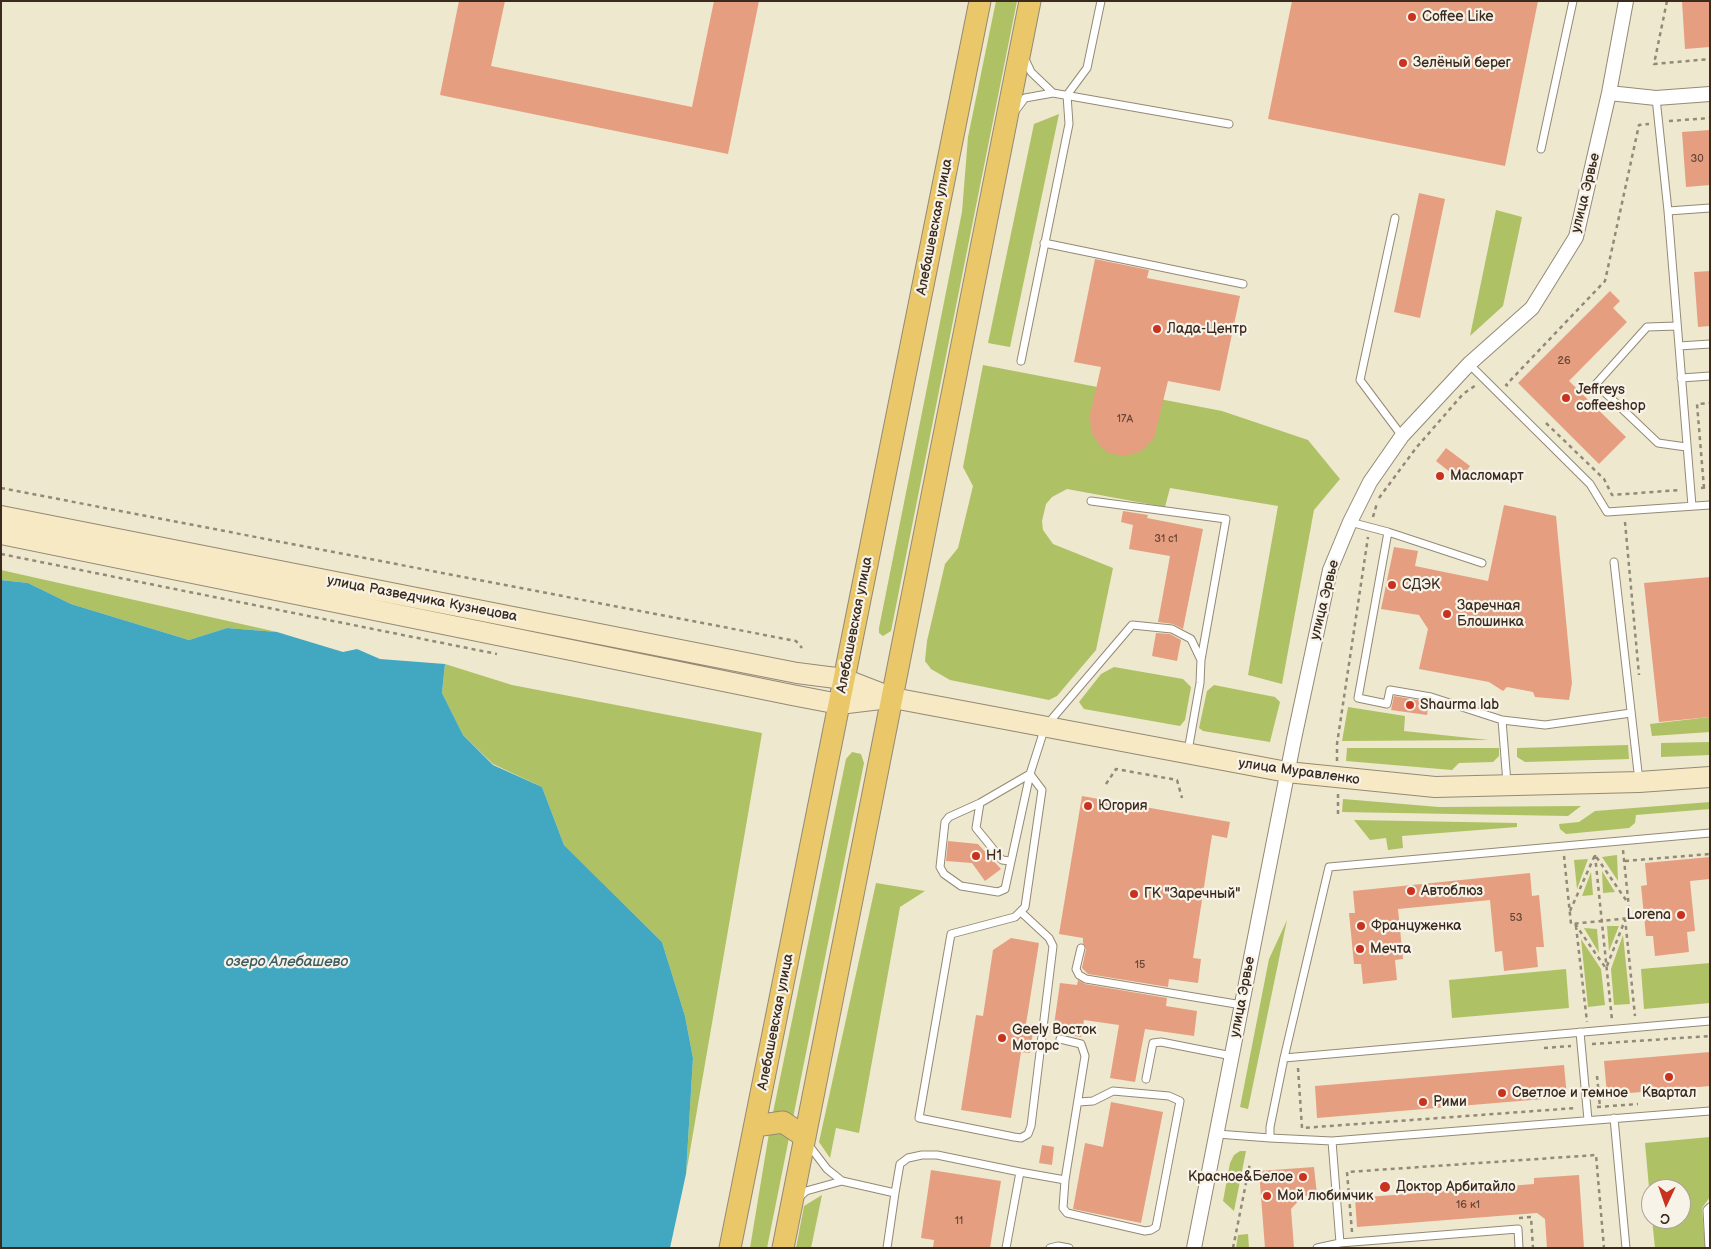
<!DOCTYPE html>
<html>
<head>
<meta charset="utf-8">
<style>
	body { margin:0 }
	#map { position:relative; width:1711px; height:1249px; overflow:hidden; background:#eee8cf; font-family:"Balsamiq Sans",sans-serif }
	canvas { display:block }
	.frame { position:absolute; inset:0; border:2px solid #3b2a1e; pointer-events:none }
	.north { position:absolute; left:1641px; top:1179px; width:50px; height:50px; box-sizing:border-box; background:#f7f3e8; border:1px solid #aca397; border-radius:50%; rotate:183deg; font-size:14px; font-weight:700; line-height:20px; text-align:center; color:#3b2a1e }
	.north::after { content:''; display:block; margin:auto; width:18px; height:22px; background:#c8321e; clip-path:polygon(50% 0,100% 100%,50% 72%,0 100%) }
</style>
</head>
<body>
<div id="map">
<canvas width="1711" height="1249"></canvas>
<div class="frame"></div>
<div class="north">С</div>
</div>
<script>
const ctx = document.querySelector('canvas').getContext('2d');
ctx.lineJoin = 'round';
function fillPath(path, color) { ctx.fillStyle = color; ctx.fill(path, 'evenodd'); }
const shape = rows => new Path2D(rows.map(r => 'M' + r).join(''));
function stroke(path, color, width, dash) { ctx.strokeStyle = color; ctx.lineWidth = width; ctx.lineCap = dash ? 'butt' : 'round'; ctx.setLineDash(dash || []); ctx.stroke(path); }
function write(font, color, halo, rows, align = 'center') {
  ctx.font = font + ' "Balsamiq Sans",sans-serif'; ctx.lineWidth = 4.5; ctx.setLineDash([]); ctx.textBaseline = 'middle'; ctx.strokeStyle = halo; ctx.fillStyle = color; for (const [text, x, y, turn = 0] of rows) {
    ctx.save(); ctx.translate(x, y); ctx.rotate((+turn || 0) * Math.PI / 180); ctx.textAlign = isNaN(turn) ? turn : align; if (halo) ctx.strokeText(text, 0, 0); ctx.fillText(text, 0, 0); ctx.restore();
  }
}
const green = shape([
	[996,1,1017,1,891,631,883,636,879,633,879,628,962,212,968,137],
	[1059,114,1010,347,988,343,1034,124],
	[1496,210,1522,217,1503,306,1470,336],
	[983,365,1222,411,1308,440,1340,479,1314,510,1282,684,1248,675,1278,506,1170,488,1165,507,1067,489,1052,497,1046,504,1042,521,1043,530,1053,544,1113,568,1096,650,1057,696,1049,700,950,680,931,669,925,661,927,641,945,564,958,548,973,486,963,467],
	[1,570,277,632,227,628,189,640,71,604,28,583,1,580],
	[445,664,512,685,762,733,686,1174,693,1058,685,1016,662,942,564,845,542,787,493,764,463,735,442,693],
	[1114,667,1183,679,1191,687,1185,720,1180,726,1084,709,1079,702,1101,674],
	[1214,685,1275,697,1280,702,1270,742,1203,731,1199,728,1207,691],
	[1348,707,1405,716,1404,731,1489,740,1342,741],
	[1710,717,1710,732,1652,736,1650,724],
	[1710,742,1710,755,1661,757,1661,743],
	[1628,745,1629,759,1525,762,1517,757,1517,748],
	[1347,748,1499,748,1499,756,1493,762,1459,763,1452,770,1346,761],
	[852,752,861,754,864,763,767,1248,750,1248,770,1127,846,759],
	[1343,799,1439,807,1581,806,1568,816,1342,812],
	[1710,802,1710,809,1636,815,1635,823,1629,828,1566,834,1560,829,1559,824,1579,822,1595,811],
	[1354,820,1517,823,1517,827,1402,836,1403,848,1388,850,1386,838,1370,840],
	[1617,855,1618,881,1602,857],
	[1588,859,1577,889,1574,860],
	[1602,871,1615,892,1603,893],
	[1591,872,1593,895,1582,896],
	[876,883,925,891,900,907,859,1133,836,1128,830,1158,819,1142],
	[1287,920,1248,1109,1240,1107,1269,959],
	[1607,926,1619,926,1609,951],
	[1584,928,1597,929,1599,953],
	[1623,935,1630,1004,1614,1005,1611,969],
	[1581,939,1601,969,1605,1005,1588,1007],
	[1710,963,1710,1003,1644,1009,1641,969],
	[1566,969,1569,1008,1452,1018,1449,980],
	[1710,1137,1710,1197,1702,1208,1705,1248,1655,1248,1652,1219,1681,1219,1681,1189,1651,1189,1651,1210,1645,1143],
	[1240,1151,1246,1151,1234,1211,1223,1201,1230,1163,1234,1155],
	[822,1195,811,1248,796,1248,804,1206],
	[1248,1234,1249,1248,1236,1248,1238,1235]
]);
const water = shape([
	[1,580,28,583,71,604,189,640,227,628,277,632,343,652,357,649,380,659,445,664,442,693,463,735,493,765,542,787,564,845,662,942,685,1016,693,1058,686,1174,670,1248,1,1248]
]);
const building = shape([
	[459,1,505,1,491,66,692,107,714,1,759,1,728,154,440,95],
	[1292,1,1538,1,1505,166,1268,119],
	[1682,1,1710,1,1710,47,1685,49],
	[1710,130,1710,185,1686,187,1682,132],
	[1419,193,1445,199,1420,318,1394,312],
	[1095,259,1149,270,1147,278,1240,296,1220,391,1168,381,1154,438,1142,451,1125,456,1108,453,1101,447,1091,432,1090,415,1101,367,1074,362],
	[1710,271,1710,326,1698,327,1694,272],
	[1610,291,1620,301,1613,308,1627,322,1569,381,1626,437,1599,464,1518,383],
	[1446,448,1470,466,1460,480,1436,461],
	[1504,505,1556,516,1572,683,1569,700,1535,697,1533,692,1507,687,1503,691,1489,682,1419,669,1428,629,1419,615,1381,609,1394,547,1418,551,1415,566,1488,581],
	[1123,511,1148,515,1147,518,1203,529,1183,629,1173,624,1158,622,1170,556,1129,549,1133,525,1121,522],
	[1710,577,1710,717,1659,722,1644,583],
	[1156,633,1170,634,1181,640,1177,661,1152,656],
	[1394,696,1429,702,1427,715,1391,710],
	[1082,796,1230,822,1227,838,1212,835,1193,958,1201,959,1198,983,1169,979,1168,987,1088,974,1082,968,1086,949,1083,943,1083,938,1059,934],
	[948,841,978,844,1001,869,985,881,972,863,946,861],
	[1710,857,1710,879,1690,881,1695,931,1687,932,1689,952,1655,956,1653,936,1646,936,1641,886,1647,885,1645,863],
	[1530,873,1532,896,1539,895,1544,947,1536,947,1538,967,1504,971,1502,951,1495,952,1490,900,1398,909,1403,959,1395,960,1397,980,1363,984,1361,964,1354,964,1349,913,1355,913,1353,891],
	[1011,938,1039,943,1026,1024,1034,1025,1030,1053,1021,1052,1011,1118,961,1110,976,1015,983,1016,993,950],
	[1078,980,1085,984,1167,998,1166,1006,1197,1011,1194,1036,1145,1029,1135,1082,1110,1078,1119,1025,1084,1020,1081,1037,1053,1032,1060,983,1077,985],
	[1710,1052,1710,1086,1607,1095,1604,1061],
	[1564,1065,1567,1097,1317,1118,1315,1086],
	[1111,1102,1163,1112,1141,1223,1073,1209,1085,1143,1103,1147],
	[1042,1145,1054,1147,1052,1165,1039,1163],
	[1314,1167,1317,1195,1303,1196,1291,1209,1294,1248,1265,1248,1259,1171],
	[931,1170,1001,1181,990,1248,933,1248,934,1240,921,1238],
	[1579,1175,1584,1248,1547,1248,1545,1219,1537,1213,1357,1227,1355,1198,1534,1184,1534,1178]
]);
const path = shape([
	[1667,1,1654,64,1710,59],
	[1669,121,1710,118],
	[1508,386,1506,385,1605,281,1639,125,1649,124],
	[1546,423,1604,479,1612,495,1680,490],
	[1,488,796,641,802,648],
	[1701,488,1710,487],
	[1704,488,1697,404,1710,403],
	[1379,498,1416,448,1463,394,1476,385],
	[1373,517,1377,503],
	[1625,522,1639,675],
	[1,554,497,654],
	[1337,761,1337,744,1368,537],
	[1106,784,1116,769,1177,780,1182,798],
	[1338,794,1338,815],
	[1595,855,1612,1020],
	[1564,856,1571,924,1601,921,1630,918,1623,850],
	[1625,861,1710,854],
	[1570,911,1595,855,1628,903],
	[1625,918,1635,1016],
	[1575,924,1605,967],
	[1576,926,1587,1022],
	[1607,966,1625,920],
	[1592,1044,1710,1036],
	[1544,1048,1571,1046],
	[1298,1068,1302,1128,1576,1108],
	[1597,1076,1600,1107],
	[1597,1107,1638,1104],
	[1519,1218,1531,1217,1533,1248],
	[1352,1232,1347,1172,1596,1155,1604,1248],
	[1233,1248,1250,1163]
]);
const service = shape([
	[1024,57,1031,72,1053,93],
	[1656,98,1668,211,1692,506],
	[1015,111,1025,98,1053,93,1229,124],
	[1541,149,1573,1],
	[1668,211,1710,208],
	[1395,218,1360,380,1402,436],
	[1044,243,1243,284],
	[1677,326,1647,327,1596,384,1658,443,1686,447],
	[1679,346,1710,344],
	[1021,361,1069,124,1067,95,1087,68,1101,1],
	[1469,364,1590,484,1607,512,1710,505],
	[1681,378,1710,376],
	[1091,501,1226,519,1201,660],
	[1350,522,1388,532],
	[1614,562,1639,781],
	[1482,563,1388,532,1358,698,1387,704,1390,690,1431,697,1502,720,1507,783],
	[1502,720,1545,725,1631,713],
	[1030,774,1005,889,998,892,961,886,944,874,940,867,945,822,949,817,980,803,1030,774],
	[980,803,976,828,1002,860,1010,861],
	[1710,833,1329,867,1284,1058,1270,1127,1270,1138,1332,1141,1710,1111],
	[1022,913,1049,938,1053,946,1031,1126,1028,1134,1021,1138,1014,1137,919,1118,951,934,1015,917,1025,907,1042,790,1030,774,1045,727,1132,625,1172,629,1191,639,1201,660,1200,683,1188,751],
	[1081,948,1076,969,1079,975,1086,979,1242,1005],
	[1580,1032,1588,1120],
	[1284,1058,1710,1021],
	[1146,1079,1153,1043,1161,1042,1232,1056],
	[1614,1118,1626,1248],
	[1217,1134,1270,1138],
	[1332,1141,1340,1243,1518,1229,1519,1248],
	[808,1144,827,1169,842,1181,895,1193,887,1248],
	[1020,1172,1065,1180,1085,1056,1081,1044,1060,1039],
	[1065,1180,1063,1208,1067,1213,1145,1231,1151,1230,1156,1227,1180,1101,1169,1096,1113,1091,1093,1101,1079,1102],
	[895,1193,900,1164,908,1158,922,1155,937,1155,1020,1172,1006,1248],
	[798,1198,806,1191,842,1181],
	[1050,1248,1058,1246,1069,1248],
	[1317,1248,1340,1243],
	[1709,1248,1707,1210,1710,1207]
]);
const minor = shape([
	[1609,93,1656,98,1710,94],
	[1194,1248,1294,739,1330,570,1350,522,1370,482,1402,436,1469,364,1532,308,1576,237,1609,93,1626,1]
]);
const secondary = shape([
	[1,516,797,673,844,679,893,698,1287,772,1435,787,1639,782,1710,777],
	[1,534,792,695,839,704,889,698]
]);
const primary = shape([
	[755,1126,783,1122,805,1137],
	[730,1248,980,1],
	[783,1248,1030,1]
]);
const markers = [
	[1412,17,5,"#c8321e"],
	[1403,63,5,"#c8321e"],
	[1157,329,5,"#c8321e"],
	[1566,398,5,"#c8321e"],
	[1440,476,5,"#c8321e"],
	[1392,585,5,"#c8321e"],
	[1447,614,5,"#c8321e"],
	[1410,705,5,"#c8321e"],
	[1088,806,5,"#c8321e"],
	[976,856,5,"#c8321e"],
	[1411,891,5,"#c8321e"],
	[1134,894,5,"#c8321e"],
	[1681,915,5,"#c8321e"],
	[1361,926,5,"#c8321e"],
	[1360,949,5,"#c8321e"],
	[1002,1038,5,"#c8321e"],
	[1669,1077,5,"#c8321e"],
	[1502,1093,5,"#c8321e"],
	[1423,1102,5,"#c8321e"],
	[1303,1177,5,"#c8321e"],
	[1385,1187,6,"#c8321e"],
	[1267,1196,5,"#c8321e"]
];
const numberNames = [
	["30",1697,159],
	["26",1564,361],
	["17А",1125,419],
	["31 с1",1166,539],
	["53",1516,918],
	["15",1140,965],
	["16 к1",1468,1205],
	["11",959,1221]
];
const poiNames = [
	["Coffee Like",1422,17],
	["Зелёный берег",1413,63],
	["Лада-Центр",1167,329],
	["Jeffreys",1576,390],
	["coffeeshop",1576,406],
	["Масломарт",1450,476],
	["СДЭК",1402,585],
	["Заречная",1457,606],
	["Блошинка",1457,622],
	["Shaurma lab",1420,705],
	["Югория",1098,806],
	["Н1",986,856],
	["Автоблюз",1421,891],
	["ГК \"Заречный\"",1144,894],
	["Lorena",1671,915,"right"],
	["Француженка",1371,926],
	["Мечта",1370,949],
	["Geely Восток",1012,1030],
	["Моторс",1012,1046],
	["Светлое и темное",1512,1093],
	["Квартал",1669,1093,"center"],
	["Рими",1433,1102],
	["Красное&Белое",1293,1177,"right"],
	["Доктор Арбитайло",1396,1187],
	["Мой любимчик",1277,1196]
];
const streetNames = [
	["улица Эрвье",1586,193,-76],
	["Алебашевская улица",935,227,-79],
	["улица Разведчика Кузнецова",422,599,11],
	["улица Эрвье",1325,600,-76],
	["Алебашевская улица",855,625,-79],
	["улица Муравленко",1299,772,8],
	["улица Эрвье",1243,997,-79],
	["Алебашевская улица",776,1022,-79]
];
const waterNames = [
	["озеро Алебашево",287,962]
];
fillPath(green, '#aec164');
fillPath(water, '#42a8c2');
fillPath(building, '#e69e80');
stroke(service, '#948976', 9);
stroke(minor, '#948976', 16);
stroke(secondary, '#948976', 22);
stroke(primary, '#948976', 23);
stroke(path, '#948976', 2.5, [4, 4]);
stroke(service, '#fff', 7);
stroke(minor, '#fff', 14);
stroke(secondary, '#f7e9c3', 20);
stroke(primary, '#eac769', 21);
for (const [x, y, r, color] of markers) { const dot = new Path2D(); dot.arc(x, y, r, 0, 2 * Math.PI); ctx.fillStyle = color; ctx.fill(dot); stroke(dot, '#f7f3e8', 2); }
write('11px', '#664736', null, numberNames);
write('14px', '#3b2a1e', '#f7f3e8', poiNames, 'left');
write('14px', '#3b2a1e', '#f7f3e8', streetNames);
write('italic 15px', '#3e5c60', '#f7f3e8', waterNames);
</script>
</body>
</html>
